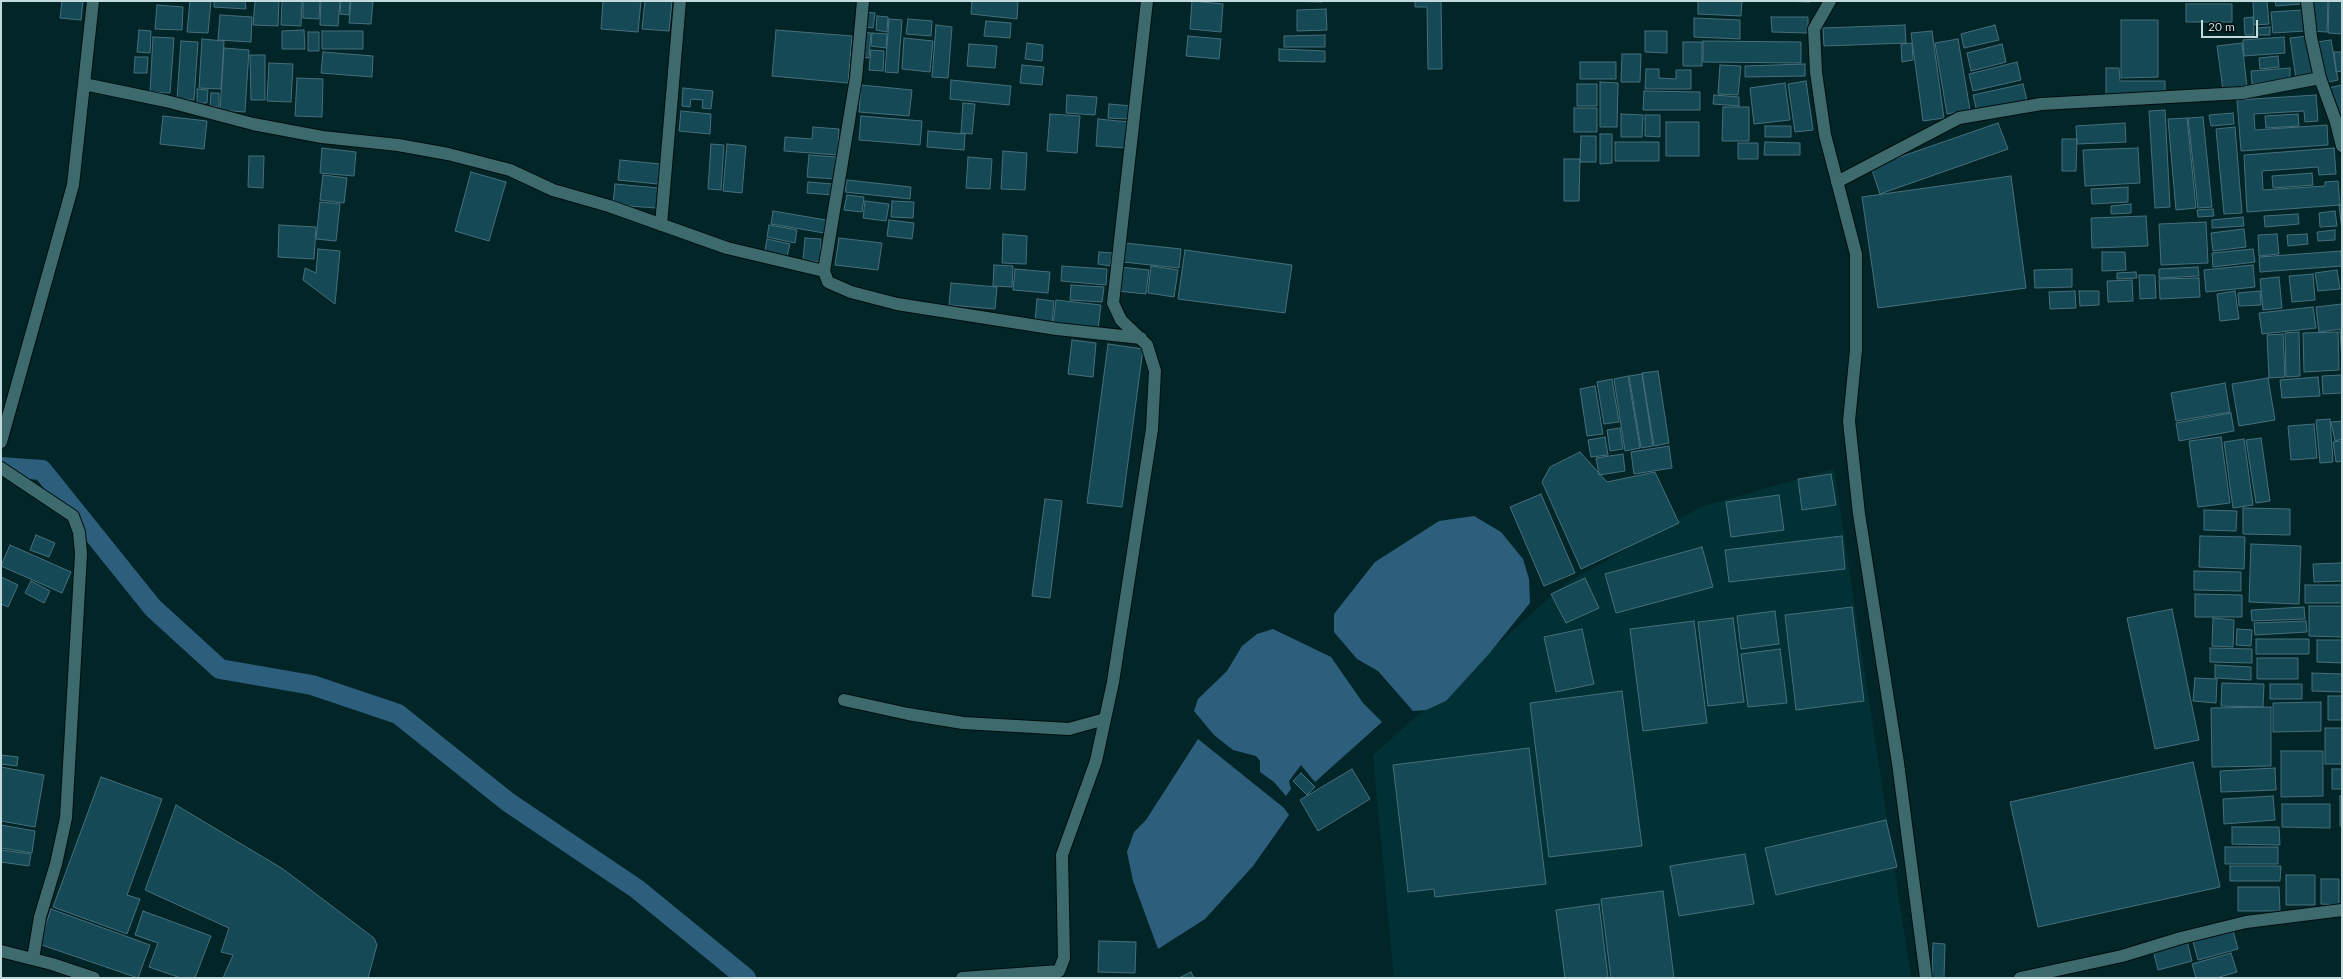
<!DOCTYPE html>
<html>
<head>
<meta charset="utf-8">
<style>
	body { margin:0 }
	#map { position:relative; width:2343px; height:979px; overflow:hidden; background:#022628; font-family:Lato,sans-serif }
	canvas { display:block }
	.frame { position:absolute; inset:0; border:2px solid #c3dadc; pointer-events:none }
	.scale { position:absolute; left:2201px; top:20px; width:57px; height:18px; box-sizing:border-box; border:2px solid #c3dadc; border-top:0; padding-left:5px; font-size:12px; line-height:14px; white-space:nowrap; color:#c3dadc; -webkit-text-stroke:3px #000d0f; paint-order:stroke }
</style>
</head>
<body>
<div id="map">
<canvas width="2343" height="979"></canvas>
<div class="frame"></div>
<div class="scale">20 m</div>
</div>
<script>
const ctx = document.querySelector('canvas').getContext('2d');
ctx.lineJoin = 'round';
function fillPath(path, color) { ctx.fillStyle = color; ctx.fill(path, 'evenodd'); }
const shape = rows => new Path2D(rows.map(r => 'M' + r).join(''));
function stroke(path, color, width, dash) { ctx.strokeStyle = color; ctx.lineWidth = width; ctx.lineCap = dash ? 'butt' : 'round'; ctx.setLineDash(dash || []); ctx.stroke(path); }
const built = shape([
	[1834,469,1911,978,1394,978,1373,755,1565,584,1701,507]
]);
const water = shape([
	[1474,516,1501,532,1523,559,1529,579,1530,603,1488,655,1446,701,1426,710,1413,711,1378,671,1357,659,1334,632,1334,614,1375,562,1439,521],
	[1273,629,1331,657,1363,703,1382,722,1315,782,1301,765,1289,781,1291,789,1286,796,1274,782,1260,772,1260,761,1256,756,1233,750,1214,735,1194,711,1198,699,1227,671,1242,646,1257,634],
	[1198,739,1284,808,1289,815,1253,866,1205,919,1158,949,1133,881,1127,852,1134,832,1146,820]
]);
const canal = shape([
	[1,467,42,470,153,608,220,669,312,685,398,714,508,802,637,889,746,978]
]);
const building = shape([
	[62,1,83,1,81,20,60,18,62,1],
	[190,1,211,1,208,33,187,32,190,1],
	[214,1,245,1,246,9,214,7,214,1],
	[255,1,279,1,278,26,253,25,255,1],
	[282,1,302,1,301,26,281,25,282,1],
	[303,1,320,1,319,19,303,18,303,1],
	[321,1,340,1,338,26,320,25,321,1],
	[341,1,350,1,349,15,340,14,341,1],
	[351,1,373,1,371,24,349,23,351,1],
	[603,1,641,1,638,32,601,29,603,1],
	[645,1,672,1,669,31,642,29,645,1],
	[972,1,1018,1,1017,19,971,14,972,1],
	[1192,1,1223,4,1221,32,1190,29,1192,1],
	[1282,1,1323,1,1322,2,1282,1],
	[1415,1,1441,1,1442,69,1428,69,1427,7,1415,7,1415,1],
	[1698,1,1742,1,1741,16,1698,14,1698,1],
	[1780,1,1810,1,1810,2,1780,1],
	[2253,1,2267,1,2269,24,2254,25,2253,1],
	[2275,1,2301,1,2301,4,2276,6,2275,1],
	[2312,1,2328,1,2327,32,2311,31,2312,1],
	[2329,1,2342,1,2342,34,2328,33,2329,1],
	[2186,4,2232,4,2232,22,2186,22,2186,4],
	[157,5,183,7,182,30,155,29,157,5],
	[1326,9,1327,30,1297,31,1297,10,1326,9],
	[2303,10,2305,31,2273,33,2271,12,2303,10],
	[863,12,875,13,873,28,862,27,863,12],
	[220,15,252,17,251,42,218,40,220,15],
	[877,16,888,17,887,32,876,30,877,16],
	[1771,17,1808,17,1808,33,1772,32,1771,17],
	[2253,17,2254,35,2245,35,2244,18,2253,17],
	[1694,18,1740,20,1740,39,1694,37,1694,18],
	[889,19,902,20,898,73,885,72,889,19],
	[908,19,932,21,931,36,906,34,908,19],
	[2121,20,2158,20,2158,77,2121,78,2121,20],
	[986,21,1011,23,1010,38,984,36,986,21],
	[936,25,952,27,948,78,932,77,936,25],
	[1905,25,1906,43,1824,46,1823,28,1905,25],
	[1995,25,1999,40,1964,48,1961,34,1995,25],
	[2270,27,2270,35,2258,35,2257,28,2270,27],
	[139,30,151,31,150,53,137,52,139,30],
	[304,30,305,49,282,49,282,31,304,30],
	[776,30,852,36,848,83,772,76,776,30],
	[322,31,363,31,363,49,322,49,322,31],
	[1645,31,1667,31,1667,53,1645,52,1645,31],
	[1932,31,1944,118,1923,121,1911,33,1932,31],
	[308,32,319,32,319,51,308,51,308,32],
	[861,32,871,33,869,58,859,57,861,32],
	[872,33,887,34,886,48,871,46,872,33],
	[1325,35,1325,47,1284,47,1284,36,1325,35],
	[1188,36,1221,39,1219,59,1186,56,1188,36],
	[2308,36,2314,77,2296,79,2290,38,2308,36],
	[153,37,174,38,170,93,150,92,153,37],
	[2284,37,2285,53,2244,56,2243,40,2284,37],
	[904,38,933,41,930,72,902,69,904,38],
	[202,39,224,41,221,89,199,88,202,39],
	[1958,39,1970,110,1947,114,1935,43,1958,39],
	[2331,40,2338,80,2324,83,2317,42,2331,40],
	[181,41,198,42,194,100,177,99,181,41],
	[1703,41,1801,42,1801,63,1703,62,1703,41],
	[1683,42,1702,42,1702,66,1683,66,1683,42],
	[1027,43,1043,45,1042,61,1025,59,1027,43],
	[1912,43,1913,60,1902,62,1901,44,1912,43],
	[2242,43,2247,87,2223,90,2217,46,2242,43],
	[969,44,997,46,995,68,967,66,969,44],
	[2002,44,2006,62,1971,71,1967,53,2002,44],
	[224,48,249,50,245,112,220,110,224,48],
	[1279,49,1325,51,1325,62,1279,61,1279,49],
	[871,50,884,51,883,71,869,70,871,50],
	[323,52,373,56,372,77,321,73,323,52],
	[2334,52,2342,52,2342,71,2336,72,2334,52],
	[1622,54,1641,54,1640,82,1621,82,1622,54],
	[250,55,265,55,265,100,251,100,250,55],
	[2278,56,2279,67,2260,69,2259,58,2278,56],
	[135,57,148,57,147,73,134,73,135,57],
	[1580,62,1616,62,1616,79,1580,79,1580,62],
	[2017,62,2021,80,1973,91,1969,74,2017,62],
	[269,63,293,64,291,102,267,101,269,63],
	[1805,64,1805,76,1745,77,1745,66,1805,64],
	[1022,65,1044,67,1042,85,1020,83,1022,65],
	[1720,65,1741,66,1738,95,1718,94,1720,65],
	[2106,68,2119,68,2120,81,2165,81,2165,97,2106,98,2106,68],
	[2290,68,2290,81,2252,84,2251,71,2290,68],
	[1646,69,1659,69,1659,78,1676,79,1676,70,1691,70,1691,89,1645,89,1646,69],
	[297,78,323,79,322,117,295,116,297,78],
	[951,80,1011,86,1009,105,950,99,951,80],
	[1806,81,1813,130,1795,132,1788,84,1806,81],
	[1600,82,1618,83,1617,127,1600,127,1600,82],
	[1785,83,1790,120,1754,124,1750,88,1785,83],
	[1577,84,1597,84,1597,106,1577,106,1577,84],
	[2023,84,2027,101,1977,112,1973,95,2023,84],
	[861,85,912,90,909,116,859,112,861,85],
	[2342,85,2342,116,2336,118,2328,88,2342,85],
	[683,88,713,91,711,109,702,108,703,100,691,99,690,107,682,106,683,88],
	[197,89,208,90,207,103,197,103,197,89],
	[1644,91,1700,92,1700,110,1643,110,1644,91],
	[211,93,219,93,219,107,210,106,211,93],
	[1067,95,1097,97,1095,115,1066,113,1067,95],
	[1714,95,1739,97,1739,106,1713,104,1714,95],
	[2316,95,2318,121,2305,122,2304,111,2254,114,2255,130,2327,125,2328,145,2241,151,2237,100,2316,95],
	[963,103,975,104,972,134,961,133,963,103],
	[1109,104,1132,106,1131,119,1108,118,1109,104],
	[1723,107,1749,107,1749,141,1722,141,1723,107],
	[1574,108,1597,108,1597,132,1574,132,1574,108],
	[2165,110,2170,207,2155,208,2149,111,2165,110],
	[681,111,711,114,710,134,679,131,681,111],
	[2233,113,2234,124,2211,126,2209,115,2233,113],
	[1050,114,1080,116,1077,153,1047,151,1050,114],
	[1621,114,1643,115,1642,137,1621,137,1621,114],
	[2298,114,2299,126,2266,128,2265,116,2298,114],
	[1645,115,1660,115,1660,137,1645,136,1645,115],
	[163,116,207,121,204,149,160,144,163,116],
	[861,116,922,121,920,145,859,140,861,116],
	[2203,117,2212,207,2198,208,2188,118,2203,117],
	[2187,118,2196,208,2176,210,2168,119,2187,118],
	[1098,119,1129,122,1127,148,1096,146,1098,119],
	[1666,122,1699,122,1699,156,1666,156,1666,122],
	[1998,123,2008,149,1880,194,1871,167,1998,123],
	[2125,123,2126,142,2077,144,2076,126,2125,123],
	[1765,126,1791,126,1791,137,1765,137,1765,126],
	[813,127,839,129,838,155,784,151,785,137,812,139,813,127],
	[2235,127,2242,213,2224,214,2216,129,2235,127],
	[928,131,965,134,964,150,927,147,928,131],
	[1600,134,1612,134,1612,163,1600,164,1600,134],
	[1581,136,1596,136,1596,162,1580,162,1581,136],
	[2062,139,2077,139,2076,171,2062,171,2062,139],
	[1615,142,1659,142,1659,161,1615,161,1615,142],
	[1765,142,1800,143,1800,155,1764,155,1765,142],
	[1738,143,1758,143,1758,159,1738,159,1738,143],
	[711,144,724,145,721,190,708,189,711,144],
	[727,144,746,146,742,193,723,191,727,144],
	[322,148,356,152,354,176,320,173,322,148],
	[2138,148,2140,183,2085,186,2083,150,2138,148],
	[2334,148,2336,174,2319,175,2318,167,2262,171,2263,190,2325,186,2325,182,2338,181,2340,205,2247,212,2244,155,2334,148],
	[1003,151,1027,153,1025,190,1001,189,1003,151],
	[809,155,836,157,835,179,807,177,809,155],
	[249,156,264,156,263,188,248,187,249,156],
	[968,157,992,159,990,189,966,188,968,157],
	[1564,159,1580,159,1579,201,1564,201,1564,159],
	[620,160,660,164,658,184,618,180,620,160],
	[471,172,506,182,489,241,455,231,471,172],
	[2312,173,2313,185,2273,188,2272,176,2312,173],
	[323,175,347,178,344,203,320,200,323,175],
	[2011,176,2026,288,1878,308,1862,197,2011,176],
	[847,180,911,187,910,199,845,192,847,180],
	[808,182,834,184,833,195,807,193,808,182],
	[615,184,659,188,657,208,613,205,615,184],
	[2128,187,2128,202,2092,204,2091,189,2128,187],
	[847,195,864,197,862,212,844,210,847,195],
	[865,201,889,204,886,221,863,218,865,201],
	[892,201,914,202,913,218,891,217,892,201],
	[320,202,340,204,336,241,316,239,320,202],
	[2131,204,2131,213,2111,214,2111,206,2131,204],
	[2339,205,2342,205,2342,230,2339,205],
	[2213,209,2214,216,2198,217,2197,210,2213,209],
	[773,211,826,220,824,233,771,224,773,211],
	[2335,211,2337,226,2320,227,2319,213,2335,211],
	[2298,214,2299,224,2265,227,2264,216,2298,214],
	[2146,216,2148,246,2092,248,2091,218,2146,216],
	[2243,217,2244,226,2212,228,2212,220,2243,217],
	[889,220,914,223,912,239,887,236,889,220],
	[2206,222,2208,263,2161,265,2159,224,2206,222],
	[279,225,316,227,314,259,278,257,279,225],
	[769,225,797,230,795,243,767,237,769,225],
	[2244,229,2246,247,2213,251,2211,233,2244,229],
	[2335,230,2335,240,2318,241,2317,232,2335,230],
	[1003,234,1027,236,1026,264,1002,263,1003,234],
	[2277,234,2279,254,2259,256,2258,235,2277,234],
	[2307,234,2308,244,2288,246,2287,235,2307,234],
	[805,238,821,239,820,262,803,260,805,238],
	[839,238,882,243,878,270,835,265,839,238],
	[767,239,790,244,787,256,765,251,767,239],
	[1125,243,1181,249,1179,268,1123,262,1125,243],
	[318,249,340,251,335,304,303,280,305,268,316,273,318,249],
	[2253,249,2255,262,2213,267,2212,253,2253,249],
	[1185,250,1292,265,1285,313,1178,299,1185,250],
	[2341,251,2342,266,2260,272,2259,257,2341,251],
	[1099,252,1112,253,1110,266,1098,264,1099,252],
	[2102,252,2125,252,2126,270,2102,271,2102,252],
	[994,265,1013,266,1012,287,993,286,994,265],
	[2253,265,2255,287,2206,292,2204,270,2253,265],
	[1062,266,1107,269,1106,285,1061,281,1062,266],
	[1151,266,1178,270,1174,297,1148,293,1151,266],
	[1120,267,1149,270,1146,294,1117,291,1120,267],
	[2198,267,2199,276,2159,278,2159,269,2198,267],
	[1015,269,1050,272,1048,293,1013,290,1015,269],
	[2072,269,2072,287,2035,288,2034,270,2072,269],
	[2337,270,2340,289,2318,291,2315,273,2337,270],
	[2136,272,2137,278,2117,279,2117,273,2136,272],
	[2313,274,2315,300,2292,302,2289,276,2313,274],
	[2139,275,2155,275,2156,298,2140,299,2139,275],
	[2279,277,2282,308,2263,310,2260,279,2279,277],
	[2199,278,2200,297,2160,299,2159,279,2199,278],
	[2132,280,2133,301,2108,302,2107,281,2132,280],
	[951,283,997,287,995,309,949,305,951,283],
	[1071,285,1104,287,1102,302,1070,300,1071,285],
	[2075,291,2076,308,2050,309,2049,292,2075,291],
	[2079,291,2099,291,2099,305,2080,306,2079,291],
	[2235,291,2239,319,2220,321,2217,294,2235,291],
	[2260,291,2261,305,2239,306,2238,293,2260,291],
	[1037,299,1054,301,1052,323,1035,321,1037,299],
	[1056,300,1101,305,1098,329,1053,325,1056,300],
	[2342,304,2342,329,2319,332,2316,307,2342,304],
	[2313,307,2316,328,2262,334,2259,313,2313,307],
	[2340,331,2342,331,2342,360,2340,331],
	[2299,332,2300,376,2286,377,2285,333,2299,332],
	[2338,332,2339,370,2304,372,2303,333,2338,332],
	[2283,334,2285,377,2269,378,2267,335,2283,334],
	[1072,340,1096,343,1093,377,1068,374,1072,340],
	[1108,344,1143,349,1122,507,1087,503,1108,344],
	[1658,371,1669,443,1654,446,1642,373,1658,371],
	[1642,374,1653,446,1641,448,1629,376,1642,374],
	[2342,375,2342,393,2323,394,2322,376,2342,375],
	[1628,376,1640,448,1625,451,1614,379,1628,376],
	[2318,377,2320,396,2282,398,2280,380,2318,377],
	[2268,378,2275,420,2239,426,2232,384,2268,378],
	[1612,379,1619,422,1604,424,1597,382,1612,379],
	[2225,383,2230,412,2176,421,2171,393,2225,383],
	[1595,386,1603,434,1587,436,1580,389,1595,386],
	[2231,413,2234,431,2179,441,2176,423,2231,413],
	[2330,419,2333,462,2320,463,2316,420,2330,419],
	[2342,421,2342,439,2335,441,2331,422,2342,421],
	[2314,424,2317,458,2291,460,2288,426,2314,424],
	[1620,428,1623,449,1610,451,1607,430,1620,428],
	[1605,437,1608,455,1591,457,1588,440,1605,437],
	[2221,437,2230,503,2198,507,2189,441,2221,437],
	[2261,438,2270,501,2256,503,2246,440,2261,438],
	[2244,439,2253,505,2233,508,2224,442,2244,439],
	[2342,441,2342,461,2336,462,2333,442,2342,441],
	[1669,446,1672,468,1634,474,1631,452,1669,446],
	[1580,452,1607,482,1655,472,1679,523,1581,569,1542,482,1550,467,1580,452],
	[1623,454,1625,471,1599,475,1596,458,1623,454],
	[1831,474,1836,505,1802,510,1798,479,1831,474],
	[1541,494,1575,573,1544,586,1510,507,1541,494],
	[1779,495,1784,530,1731,537,1726,502,1779,495],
	[1045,499,1062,501,1050,598,1032,596,1045,499],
	[2243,508,2290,509,2290,535,2243,534,2243,508],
	[2204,510,2237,511,2236,531,2204,530,2204,510],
	[36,535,55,543,49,557,30,550,36,535],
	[1842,536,1845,569,1729,582,1725,550,1842,536],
	[2200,536,2245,537,2244,569,2199,567,2200,536],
	[2251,544,2301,546,2299,604,2249,602,2251,544],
	[10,545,71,572,62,593,1,566,10,545],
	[1702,547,1713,587,1616,613,1605,574,1702,547],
	[2342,563,2342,581,2314,582,2313,564,2342,563],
	[2194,571,2241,572,2241,591,2194,590,2194,571],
	[1,577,18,585,8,607,1,604,1,577],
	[1585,578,1599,608,1566,623,1551,594,1585,578],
	[31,581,50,591,44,603,25,593,31,581],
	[2305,585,2342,585,2342,603,2305,603,2305,585],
	[2195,594,2242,595,2242,617,2195,617,2195,594],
	[2309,606,2342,606,2342,637,2309,636,2309,606],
	[1852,607,1864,701,1796,710,1785,615,1852,607],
	[2304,607,2305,619,2252,621,2251,610,2304,607],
	[2172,609,2199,740,2155,749,2127,618,2172,609],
	[1775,611,1779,644,1741,649,1737,616,1775,611],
	[1733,618,1744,702,1708,706,1698,622,1733,618],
	[2213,618,2234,620,2233,647,2212,646,2213,618],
	[1694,621,1707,723,1643,731,1630,629,1694,621],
	[2306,621,2307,632,2255,635,2254,623,2306,621],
	[1582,629,1594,684,1556,692,1544,637,1582,629],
	[2237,629,2252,630,2251,646,2236,645,2237,629],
	[2256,639,2309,639,2309,654,2256,654,2256,639],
	[2317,640,2342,640,2342,663,2317,662,2317,640],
	[2210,648,2252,649,2252,663,2210,662,2210,648],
	[1780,649,1787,703,1748,707,1741,654,1780,649],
	[2257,658,2298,658,2298,679,2257,679,2257,658],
	[2215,665,2251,667,2251,680,2215,678,2215,665],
	[2312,673,2342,674,2342,692,2312,691,2312,673],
	[2195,678,2217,679,2216,703,2193,701,2195,678],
	[2222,683,2264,684,2263,707,2221,706,2222,683],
	[2270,684,2302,684,2302,699,2270,699,2270,684],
	[1622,691,1642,846,1549,857,1530,703,1622,691],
	[2328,696,2342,696,2342,720,2328,720,2328,696],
	[2321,702,2321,731,2273,732,2273,703,2321,702],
	[2271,707,2271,766,2212,767,2211,708,2271,707],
	[2325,728,2342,728,2342,764,2325,764,2325,728],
	[1529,748,1546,884,1435,897,1434,889,1408,892,1393,765,1529,748],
	[2281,751,2323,751,2323,796,2281,797,2281,751],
	[1,755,18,757,17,766,1,764,1,755],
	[2193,762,2220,887,2038,927,2010,802,2193,762],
	[1,767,44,775,35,827,1,821,1,767],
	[2275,768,2276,790,2221,792,2220,771,2275,768],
	[1352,769,1370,799,1318,831,1300,800,1352,769],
	[2332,769,2342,769,2342,789,2332,789,2332,769],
	[1301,773,1315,787,1307,795,1293,781,1301,773],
	[101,777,162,799,127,895,140,899,127,934,53,907,101,777],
	[2273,796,2275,820,2224,824,2223,799,2273,796],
	[2340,796,2342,796,2342,826,2340,826,2340,796],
	[2282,804,2330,804,2330,828,2282,827,2282,804],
	[176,805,283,869,374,938,377,945,368,978,223,978,233,955,221,952,229,928,145,890,176,805],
	[1886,820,1897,867,1776,895,1765,848,1886,820],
	[1,825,35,831,32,853,1,848,1,825],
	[2232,827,2279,827,2280,845,2232,844,2232,827],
	[2225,847,2278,847,2278,864,2225,864,2225,847],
	[1,850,31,854,29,866,1,862,1,850],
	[1745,854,1754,904,1679,916,1670,866,1745,854],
	[2230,866,2281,866,2280,881,2230,881,2230,866],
	[2286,875,2315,875,2315,905,2286,905,2286,875],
	[2321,879,2339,879,2339,905,2321,904,2321,879],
	[2238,887,2279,887,2280,911,2238,911,2238,887],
	[1663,891,1674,978,1611,978,1601,899,1663,891],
	[1599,904,1608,978,1565,978,1556,910,1599,904],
	[51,909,150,945,138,978,39,944,51,909],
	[143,911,211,936,195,978,181,978,149,967,158,943,135,935,143,911],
	[2232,927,2238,949,2198,960,2192,938,2232,927],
	[1099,941,1136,942,1135,973,1098,972,1099,941],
	[2187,941,2192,961,2158,970,2153,950,2187,941],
	[1933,943,1945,944,1944,978,1932,978,1933,943],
	[2231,953,2237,972,2216,978,2196,978,2192,964,2231,953],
	[1191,972,1194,978,1179,978,1191,972]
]);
const street = shape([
	[863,1,856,78,824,271,828,282,851,292,897,304,1057,329,1141,338],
	[1830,1,1814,29,1816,72,1825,135,1856,254,1856,350,1849,421,1859,514,1898,763,1926,978],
	[2307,1,2311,37,2320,78,2336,122,2342,146],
	[84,84,166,101,253,124,322,137,398,145,448,154,510,170,553,190,609,206,727,248,824,271],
	[1837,182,1959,118,2041,104,2242,93,2320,78],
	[661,225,680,1],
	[1,442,73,185,93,1],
	[1,468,73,516,79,532,81,554,66,818,56,864,40,917,33,959],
	[844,700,908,714,963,723,1069,729,1105,719],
	[1,951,52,964,94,978],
	[962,978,1059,971,1064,958,1062,855,1096,761,1113,682,1152,429,1155,371,1147,345,1121,320,1113,303,1147,1],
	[2020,978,2122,956,2181,938,2246,922,2342,910]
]);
fillPath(built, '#013134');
fillPath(water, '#2d5f7d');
stroke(canal, '#2d5f7d', 20);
fillPath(building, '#154956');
stroke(building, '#466f7b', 1);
stroke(street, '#000e0f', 14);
stroke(street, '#3d6a6c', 12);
</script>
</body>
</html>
